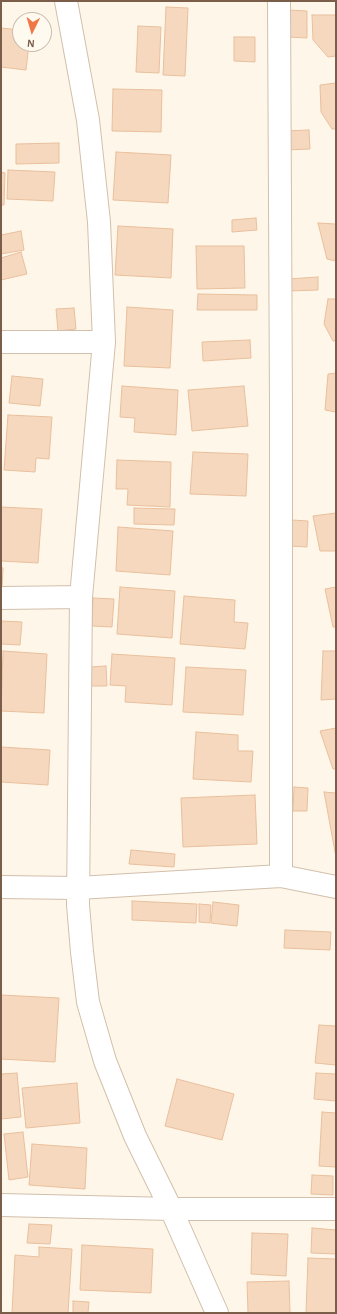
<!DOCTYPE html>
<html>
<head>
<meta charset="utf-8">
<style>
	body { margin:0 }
	#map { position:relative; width:337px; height:1314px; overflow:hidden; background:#fef7e9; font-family:"Alegreya Sans",sans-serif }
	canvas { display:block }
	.frame { position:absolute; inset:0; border:2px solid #7b5e4a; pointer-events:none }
	.north { position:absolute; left:12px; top:12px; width:40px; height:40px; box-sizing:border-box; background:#fffaf0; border:1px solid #cabcae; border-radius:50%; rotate:185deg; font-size:11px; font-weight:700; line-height:16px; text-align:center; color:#7b5e4a }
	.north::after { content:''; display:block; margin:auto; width:14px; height:18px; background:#ef7847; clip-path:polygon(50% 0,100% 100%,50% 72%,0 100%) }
</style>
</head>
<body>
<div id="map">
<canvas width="337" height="1314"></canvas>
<div class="frame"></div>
<div class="north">N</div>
</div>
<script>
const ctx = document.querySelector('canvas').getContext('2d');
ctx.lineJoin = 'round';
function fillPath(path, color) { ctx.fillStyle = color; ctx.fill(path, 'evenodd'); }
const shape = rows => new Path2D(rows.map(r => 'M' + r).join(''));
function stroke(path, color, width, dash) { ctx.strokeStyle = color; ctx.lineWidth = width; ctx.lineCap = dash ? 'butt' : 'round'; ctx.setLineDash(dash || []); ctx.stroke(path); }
const building = shape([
	[166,7,188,8,185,76,163,75,166,7],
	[288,10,307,11,307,38,287,37,288,10],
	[312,15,336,15,336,56,328,57,313,40,312,15],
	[138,26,161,27,159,73,136,72,138,26],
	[1,28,20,30,20,44,29,44,26,70,1,67,1,28],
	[234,37,255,37,255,62,234,61,234,37],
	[336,83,336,129,332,129,321,112,320,85,336,83],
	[113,89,162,90,161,132,112,131,113,89],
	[309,130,310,149,286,150,285,131,309,130],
	[59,143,59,163,16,164,16,144,59,143],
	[116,152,171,155,168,203,113,200,116,152],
	[8,170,55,172,53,201,7,199,8,170],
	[1,172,5,173,4,205,1,205,1,172],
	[256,218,257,230,232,232,232,220,256,218],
	[318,223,336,224,336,261,327,259,318,223],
	[118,226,173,229,171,278,115,275,118,226],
	[21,231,24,250,1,254,1,235,21,231],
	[196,246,244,246,245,288,197,289,196,246],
	[21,252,27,274,1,280,1,258,21,252],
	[318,277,318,290,289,291,288,279,318,277],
	[198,294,257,295,257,310,197,310,198,294],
	[328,299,336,299,336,341,333,341,324,324,328,299],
	[127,307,173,310,170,368,124,366,127,307],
	[74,308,76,329,58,331,56,309,74,308],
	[250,340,251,358,203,361,202,342,250,340],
	[336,373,336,412,325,410,328,374,336,373],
	[12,376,43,379,40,406,9,403,12,376],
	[122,386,178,390,176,435,134,432,135,418,120,417,122,386],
	[244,386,248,426,192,431,188,390,244,386],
	[8,415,52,417,49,459,36,458,35,472,4,470,8,415],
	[193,452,248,454,246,496,190,494,193,452],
	[117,460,171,462,170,507,127,505,128,489,116,489,117,460],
	[1,507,42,509,38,563,1,561,1,507],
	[134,508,175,509,174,525,134,524,134,508],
	[336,513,336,551,320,551,313,516,336,513],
	[292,520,308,521,307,547,290,546,292,520],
	[118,527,173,531,170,575,116,571,118,527],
	[1,567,3,568,2,588,1,588,1,567],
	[120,587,175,591,172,638,117,634,120,587],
	[336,587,336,627,333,627,325,589,336,587],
	[184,596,235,600,234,622,248,623,245,649,180,644,184,596],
	[93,598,114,599,112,627,92,626,93,598],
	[1,621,22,622,20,645,1,644,1,621],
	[3,651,47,654,44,713,1,711,3,651],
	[323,651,336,651,336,699,321,700,323,651],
	[112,654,175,658,172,705,125,702,126,686,110,685,112,654],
	[106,666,107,686,91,686,90,667,106,666],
	[186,667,246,670,243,715,183,712,186,667],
	[336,728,336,769,333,769,320,731,336,728],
	[196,732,238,735,238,751,253,751,251,782,193,779,196,732],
	[1,747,50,750,48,785,1,782,1,747],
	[294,787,308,788,307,811,293,811,294,787],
	[324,792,336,793,336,857,324,792],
	[255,795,257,844,183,847,181,798,255,795],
	[131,850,175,854,174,867,129,864,131,850],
	[132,901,197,904,196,923,132,920,132,901],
	[213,902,239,905,237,926,211,923,213,902],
	[199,904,211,905,210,923,199,922,199,904],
	[285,930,331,932,330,950,284,948,285,930],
	[1,995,59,998,55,1062,1,1059,1,995],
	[319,1025,336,1026,336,1065,315,1063,319,1025],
	[17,1073,21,1117,1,1119,1,1074,17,1073],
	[316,1073,336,1074,336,1101,314,1099,316,1073],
	[177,1079,234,1094,222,1140,165,1126,177,1079],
	[77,1083,80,1123,26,1128,22,1088,77,1083],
	[322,1112,336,1113,336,1167,319,1166,322,1112],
	[23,1132,28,1177,9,1180,4,1134,23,1132],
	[32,1144,87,1148,85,1189,29,1185,32,1144],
	[312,1175,333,1176,333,1195,311,1194,312,1175],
	[29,1224,52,1225,50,1244,27,1243,29,1224],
	[312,1228,336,1230,336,1254,311,1253,312,1228],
	[252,1233,288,1234,286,1276,251,1274,252,1233],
	[82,1245,153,1249,151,1293,80,1290,82,1245],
	[39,1247,72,1249,68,1313,12,1313,15,1255,39,1257,39,1247],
	[308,1258,336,1259,336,1313,306,1313,308,1258],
	[289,1281,290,1313,248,1313,247,1282,289,1281],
	[73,1301,89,1302,88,1313,73,1313,73,1301]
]);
const minor = shape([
	[66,1,88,120,99,222,104,342,81,597,78,905,82,952,88,1002,105,1061,135,1136,171,1209,217,1313],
	[279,1,281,408,281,876,336,887],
	[1,342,104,342],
	[1,598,81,597],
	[1,887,78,888,281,876],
	[1,1205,171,1209,336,1209]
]);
fillPath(building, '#f5d8be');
stroke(building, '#e9bf9d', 1);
stroke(minor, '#d2bfac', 24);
stroke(minor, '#fff', 22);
</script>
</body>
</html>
